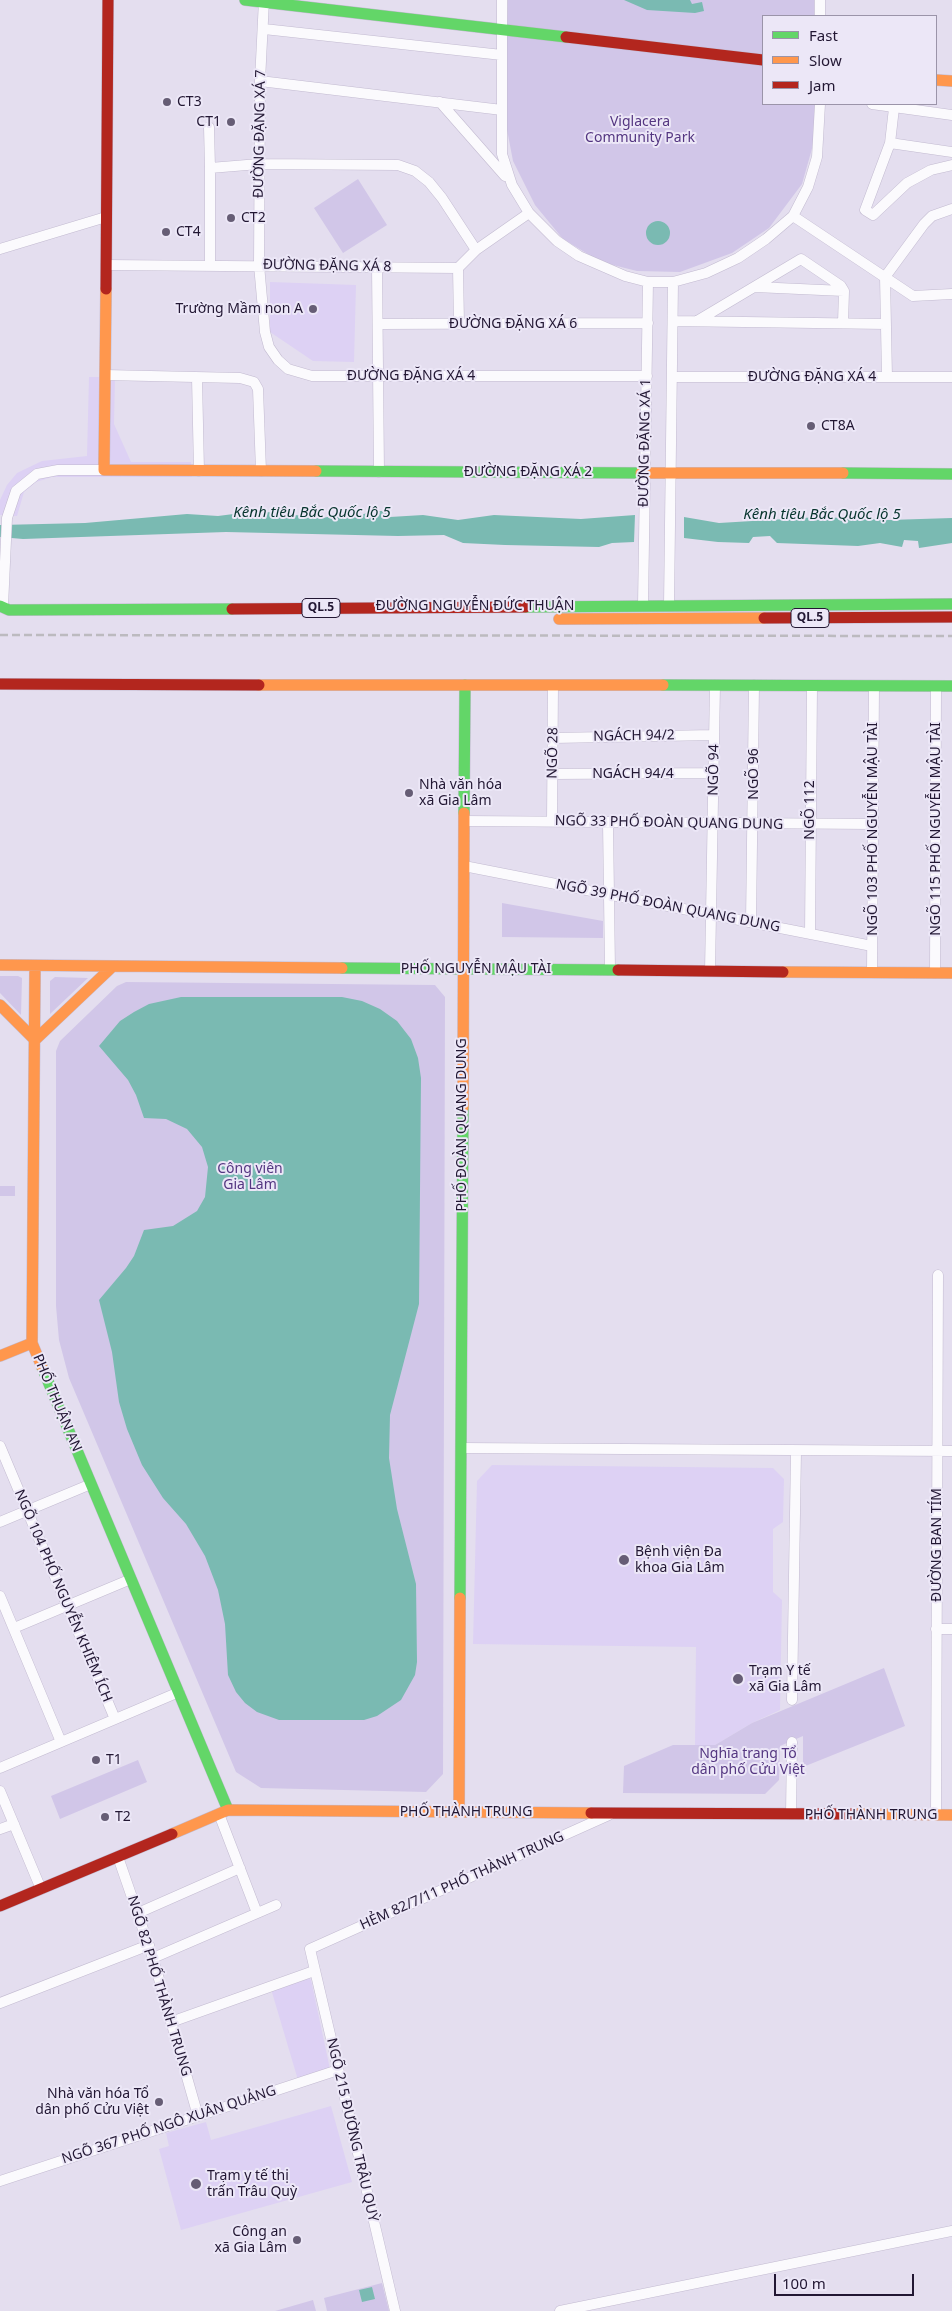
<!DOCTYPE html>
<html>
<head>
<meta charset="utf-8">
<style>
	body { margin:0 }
	#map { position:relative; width:952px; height:2311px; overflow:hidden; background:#e4deef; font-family:"Noto Sans",sans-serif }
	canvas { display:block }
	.legend { position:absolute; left:762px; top:15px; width:175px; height:90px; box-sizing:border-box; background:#ece7f7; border:1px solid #9b94a9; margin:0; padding:6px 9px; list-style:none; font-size:15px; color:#221733 }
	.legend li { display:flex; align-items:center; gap:10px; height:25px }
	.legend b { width:25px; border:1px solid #9b94a9 }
	.scale { position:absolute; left:774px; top:2274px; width:140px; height:22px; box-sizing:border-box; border:2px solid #221733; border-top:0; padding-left:6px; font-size:15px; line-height:18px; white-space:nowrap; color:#221733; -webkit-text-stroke:4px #ece7f7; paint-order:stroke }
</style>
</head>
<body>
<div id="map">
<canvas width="952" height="2311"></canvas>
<ul class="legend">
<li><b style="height:6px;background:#63d668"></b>Fast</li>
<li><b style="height:6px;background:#ff974d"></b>Slow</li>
<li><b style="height:6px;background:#b3261e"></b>Jam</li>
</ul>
<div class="scale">100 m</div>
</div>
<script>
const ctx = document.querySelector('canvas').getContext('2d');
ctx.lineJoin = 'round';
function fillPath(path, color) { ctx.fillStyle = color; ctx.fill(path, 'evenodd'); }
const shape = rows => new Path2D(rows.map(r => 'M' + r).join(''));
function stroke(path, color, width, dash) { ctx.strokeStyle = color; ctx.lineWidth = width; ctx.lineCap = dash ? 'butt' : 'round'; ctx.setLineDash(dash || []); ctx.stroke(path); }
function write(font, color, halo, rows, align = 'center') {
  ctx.font = font + ' "Noto Sans",sans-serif'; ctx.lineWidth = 4; ctx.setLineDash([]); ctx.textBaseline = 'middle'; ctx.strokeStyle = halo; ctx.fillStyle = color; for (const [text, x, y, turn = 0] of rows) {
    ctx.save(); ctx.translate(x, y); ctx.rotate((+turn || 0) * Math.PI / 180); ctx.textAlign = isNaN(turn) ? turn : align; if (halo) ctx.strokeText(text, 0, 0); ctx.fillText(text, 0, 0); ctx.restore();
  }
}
const built = shape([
	[270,282,356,285,354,362,313,361,270,332],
	[89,377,115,377,114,424,131,462,191,462,192,477,52,477,36,482,24,492,17,516,0,515,0,500,7,485,17,473,42,461,87,456],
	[492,1465,773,1468,784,1479,783,1522,773,1529,773,1592,782,1600,780,1710,752,1723,715,1745,695,1745,696,1647,473,1644,477,1481],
	[308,1978,311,1980,330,2069,298,2080,271,1989],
	[331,2106,352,2182,181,2230,159,2149,169,2146,166,2133,206,2122,211,2140]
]);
const green = shape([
	[508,0,814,0,814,16,763,16,763,104,815,104,815,138,802,184,769,228,732,253,680,272,637,271,601,262,563,239,535,205,513,161,505,119],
	[358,179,387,225,343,253,314,208],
	[502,903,603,921,603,938,502,937],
	[0,976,18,976,22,978,21,1015,0,993],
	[55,977,88,978,50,1014,50,981],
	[126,982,435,985,445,997,443,1774,426,1792,261,1788,236,1772,69,1378,59,1340,56,1306,56,1051,60,1041,117,986],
	[0,1186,15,1186,15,1196,0,1196],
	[884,1668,905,1726,803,1767,803,1736,780,1746,779,1780,765,1794,623,1793,624,1766,673,1745,715,1745,752,1723],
	[138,1760,147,1782,60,1819,51,1796],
	[382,2283,389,2311,327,2311,324,2298],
	[313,2300,316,2311,275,2311]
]);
const water = shape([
	[624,0,690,0,692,4,702,2,704,11,695,13,647,10],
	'646 233a12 12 0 1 1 24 0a12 12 0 1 1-24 0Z',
	[257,511,323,518,340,514,360,516,370,511,388,511,390,517,423,515,458,520,494,515,581,519,635,515,634,542,612,543,599,547,505,545,463,543,444,535,398,536,226,532,23,539,0,537,0,525,85,523,187,514,218,516],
	[684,517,719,523,819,517,889,520,952,518,952,543,919,548,918,541,904,540,902,547,880,543,858,546,777,543,770,536,753,537,749,543,718,542,684,538],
	[181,997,342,997,362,1001,380,1009,397,1021,411,1039,418,1058,421,1078,419,1304,390,1415,389,1458,397,1509,416,1584,417,1662,415,1675,401,1700,377,1716,364,1720,279,1720,257,1712,245,1703,236,1692,228,1675,225,1624,218,1590,205,1556,186,1524,163,1498,142,1465,127,1429,119,1402,112,1352,99,1300,126,1268,134,1256,144,1230,173,1226,197,1211,205,1197,208,1167,202,1147,187,1129,166,1119,144,1118,136,1095,128,1080,99,1046,120,1021,134,1012,149,1004],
	[372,2287,375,2299,362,2302,359,2290]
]);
const street = shape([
	[264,0,260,81,259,265,265,332,269,347,278,360,288,369,312,376,647,376],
	[502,0,502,154,512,185,529,213,557,241,579,256,625,276,648,282,673,282,706,273,738,258,766,239,793,216,808,187,817,157,820,104],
	[820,0,820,16],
	[264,29,502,55],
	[260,81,502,110],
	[440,102,505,176],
	[872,104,952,115],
	[209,127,210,168,259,164,398,165,415,171,429,182,442,198,476,250],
	[890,143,894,108],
	[952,152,890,143,865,210,873,215,907,183,931,170,952,165],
	[793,216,913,296,952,294],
	[0,249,106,217],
	[106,265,458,268,476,250,529,213],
	[210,266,210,168],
	[377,267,379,472],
	[458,268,459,324],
	[673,321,886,324],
	[697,321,801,259,841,286,844,291,755,287],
	[843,323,844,291],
	[378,324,648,323],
	[105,375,240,378,254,382,258,389,261,471],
	[672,377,952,377],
	[887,377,885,277,924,224,932,216,952,209],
	[197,378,199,471],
	[643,605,648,282],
	[669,605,673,282],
	[3,606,7,518,16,491,37,474,58,470,104,470],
	[553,738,714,735],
	[552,774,714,773],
	[464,821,873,824],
	[552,821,553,685],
	[608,822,610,970],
	[464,866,872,946],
	[751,922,754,685],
	[810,934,812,686],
	[710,971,715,685],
	[872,972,874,686],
	[935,973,936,686],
	[0,1446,115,1719],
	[461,1448,952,1451],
	[0,1522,91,1484],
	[0,1596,61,1742],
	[14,1628,131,1579],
	[936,1629,952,1629],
	[792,1700,796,1451],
	[0,1768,179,1692],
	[0,1791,41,1889],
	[219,1814,257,1913],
	[791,1814,792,1742],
	[936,1815,938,1275],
	[0,1829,14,1824],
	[118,1857,153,1958,198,2116],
	[138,1913,240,1868],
	[153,1958,276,1905],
	[0,2003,149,1945],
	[171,2022,314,1971],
	[0,2181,338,2070],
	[395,2311,310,1949,609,1815],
	[560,2311,952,2231]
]);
const fast = shape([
	[245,0,566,37],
	[316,471,641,473],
	[843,473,952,474],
	[0,606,9,610,232,609],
	[526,607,952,604],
	[663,685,952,686],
	[464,813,465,685],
	[342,968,618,970],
	[42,1367,228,1810],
	[460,1598,463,1108]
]);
const slow = shape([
	[936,80,952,81],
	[106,289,104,470,316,471],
	[641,473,843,473],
	[559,619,764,618],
	[259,685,663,685],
	[0,965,342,968],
	[35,966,32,1343,42,1367],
	[783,972,952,973],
	[0,1005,35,1040],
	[35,1040,113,966],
	[463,1108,464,813],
	[0,1356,32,1343],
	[459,1812,460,1598],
	[854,1814,952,1815],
	[172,1834,228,1810,591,1813]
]);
const jam = shape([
	[566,37,763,60],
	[106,289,108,0],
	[232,609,526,607],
	[764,618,952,617],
	[0,684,259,685],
	[618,970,783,972],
	[591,1813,854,1814],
	[0,1906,172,1834]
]);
const rail = shape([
	[0,635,952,636]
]);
const markers = [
	[167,102,5,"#665d75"],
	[231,122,5,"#665d75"],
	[231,218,5,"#665d75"],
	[166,232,5,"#665d75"],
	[313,309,5,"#665d75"],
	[811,426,5,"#665d75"],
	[409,793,5,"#665d75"],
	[624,1560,6,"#665d75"],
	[738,1679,6,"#665d75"],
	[96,1760,5,"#665d75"],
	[105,1817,5,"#665d75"],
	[159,2102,5,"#665d75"],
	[196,2184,6,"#665d75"],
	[297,2240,5,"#665d75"]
];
const shields = [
	[321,608,38],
	[810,618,38]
];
const shieldNames = [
	["QL.5",321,608],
	["QL.5",810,618]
];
const poiNames = [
	["CT3",177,102],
	["CT1",221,122,"right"],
	["CT2",241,218],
	["CT4",176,232],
	["Trường Mầm non A",303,309,"right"],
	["CT8A",821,426],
	["Nhà văn hóa",419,785],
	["xã Gia Lâm",419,801],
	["Bệnh viện Đa",635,1552],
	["khoa Gia Lâm",635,1568],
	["Trạm Y tế",749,1671],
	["xã Gia Lâm",749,1687],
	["T1",106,1760],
	["T2",115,1817],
	["Nhà văn hóa Tổ",149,2094,"right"],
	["dân phố Cửu Việt",149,2110,"right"],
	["Trạm y tế thị",207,2176],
	["trấn Trâu Quỳ",207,2192],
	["Công an",287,2232,"right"],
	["xã Gia Lâm",287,2248,"right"]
];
const parkNames = [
	["Viglacera",640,122],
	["Community Park",640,138],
	["Công viên",250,1169],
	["Gia Lâm",250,1185],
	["Nghĩa trang Tổ",748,1754],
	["dân phố Cửu Việt",748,1770]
];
const streetNames = [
	["ĐƯỜNG ĐẶNG XÁ 7",260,134,-89],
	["ĐƯỜNG ĐẶNG XÁ 8",327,266,1],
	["ĐƯỜNG ĐẶNG XÁ 6",513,324],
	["ĐƯỜNG ĐẶNG XÁ 4",411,376],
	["ĐƯỜNG ĐẶNG XÁ 4",812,377],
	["ĐƯỜNG ĐẶNG XÁ 1",645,443,-89],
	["ĐƯỜNG ĐẶNG XÁ 2",528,472],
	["ĐƯỜNG NGUYỄN ĐỨC THUẬN",475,606],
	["NGÁCH 94/2",634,736,-1],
	["NGÕ 28",553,753,-89],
	["NGÕ 94",714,770,-89],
	["NGÁCH 94/4",633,774],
	["NGÕ 96",754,774,-90],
	["NGÕ 112",810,810,-90],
	["NGÕ 33 PHỐ ĐOÀN QUANG DUNG",669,823,1],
	["NGÕ 103 PHỐ NGUYỄN MẬU TÀI",873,829,-90],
	["NGÕ 115 PHỐ NGUYỄN MẬU TÀI",936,829,-90],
	["NGÕ 39 PHỐ ĐOÀN QUANG DUNG",668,906,11],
	["PHỐ NGUYỄN MẬU TÀI",476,969],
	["PHỐ ĐOÀN QUANG DUNG",462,1125,-90],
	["PHỐ THUẬN AN",57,1403,67],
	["ĐƯỜNG BAN TÍM",937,1545,-90],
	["NGÕ 104 PHỐ NGUYỄN KHIÊM ÍCH",63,1596,67],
	["PHỐ THÀNH TRUNG",466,1812],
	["PHỐ THÀNH TRUNG",871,1815],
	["HẺM 82/7/11 PHỐ THÀNH TRUNG",462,1881,-24],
	["NGÕ 82 PHỐ THÀNH TRUNG",159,1986,73],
	["NGÕ 367 PHỐ NGÔ XUÂN QUẢNG",169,2125,-18],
	["NGÕ 215 ĐƯỜNG TRÂU QUỲ",352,2130,77]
];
const waterNames = [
	["Kênh tiêu Bắc Quốc lộ 5",312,513],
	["Kênh tiêu Bắc Quốc lộ 5",822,515]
];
fillPath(built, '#ddd1f4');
fillPath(green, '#d1c6e8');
fillPath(water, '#7abab2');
stroke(street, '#c2bad0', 11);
stroke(fast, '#c2bad0', 12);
stroke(slow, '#c2bad0', 12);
stroke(jam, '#c2bad0', 12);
stroke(street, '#fbfafd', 10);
stroke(fast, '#63d668', 11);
stroke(slow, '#ff974d', 11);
stroke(jam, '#b3261e', 11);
stroke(rail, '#bcbabf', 2.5, [8, 4]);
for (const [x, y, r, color] of markers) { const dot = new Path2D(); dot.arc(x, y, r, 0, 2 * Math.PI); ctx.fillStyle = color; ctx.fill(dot); stroke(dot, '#ece7f7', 2); }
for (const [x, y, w] of shields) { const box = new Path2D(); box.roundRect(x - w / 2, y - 9.5, w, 19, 4); ctx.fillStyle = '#ece7f7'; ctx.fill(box); stroke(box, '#221733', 1); }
write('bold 12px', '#221733', null, shieldNames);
write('14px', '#221733', '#ece7f7', poiNames, 'left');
write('14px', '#543681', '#ece7f7', parkNames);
write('14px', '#221733', '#ece7f7', streetNames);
write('italic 15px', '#06342d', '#ece7f7', waterNames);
</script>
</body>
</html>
